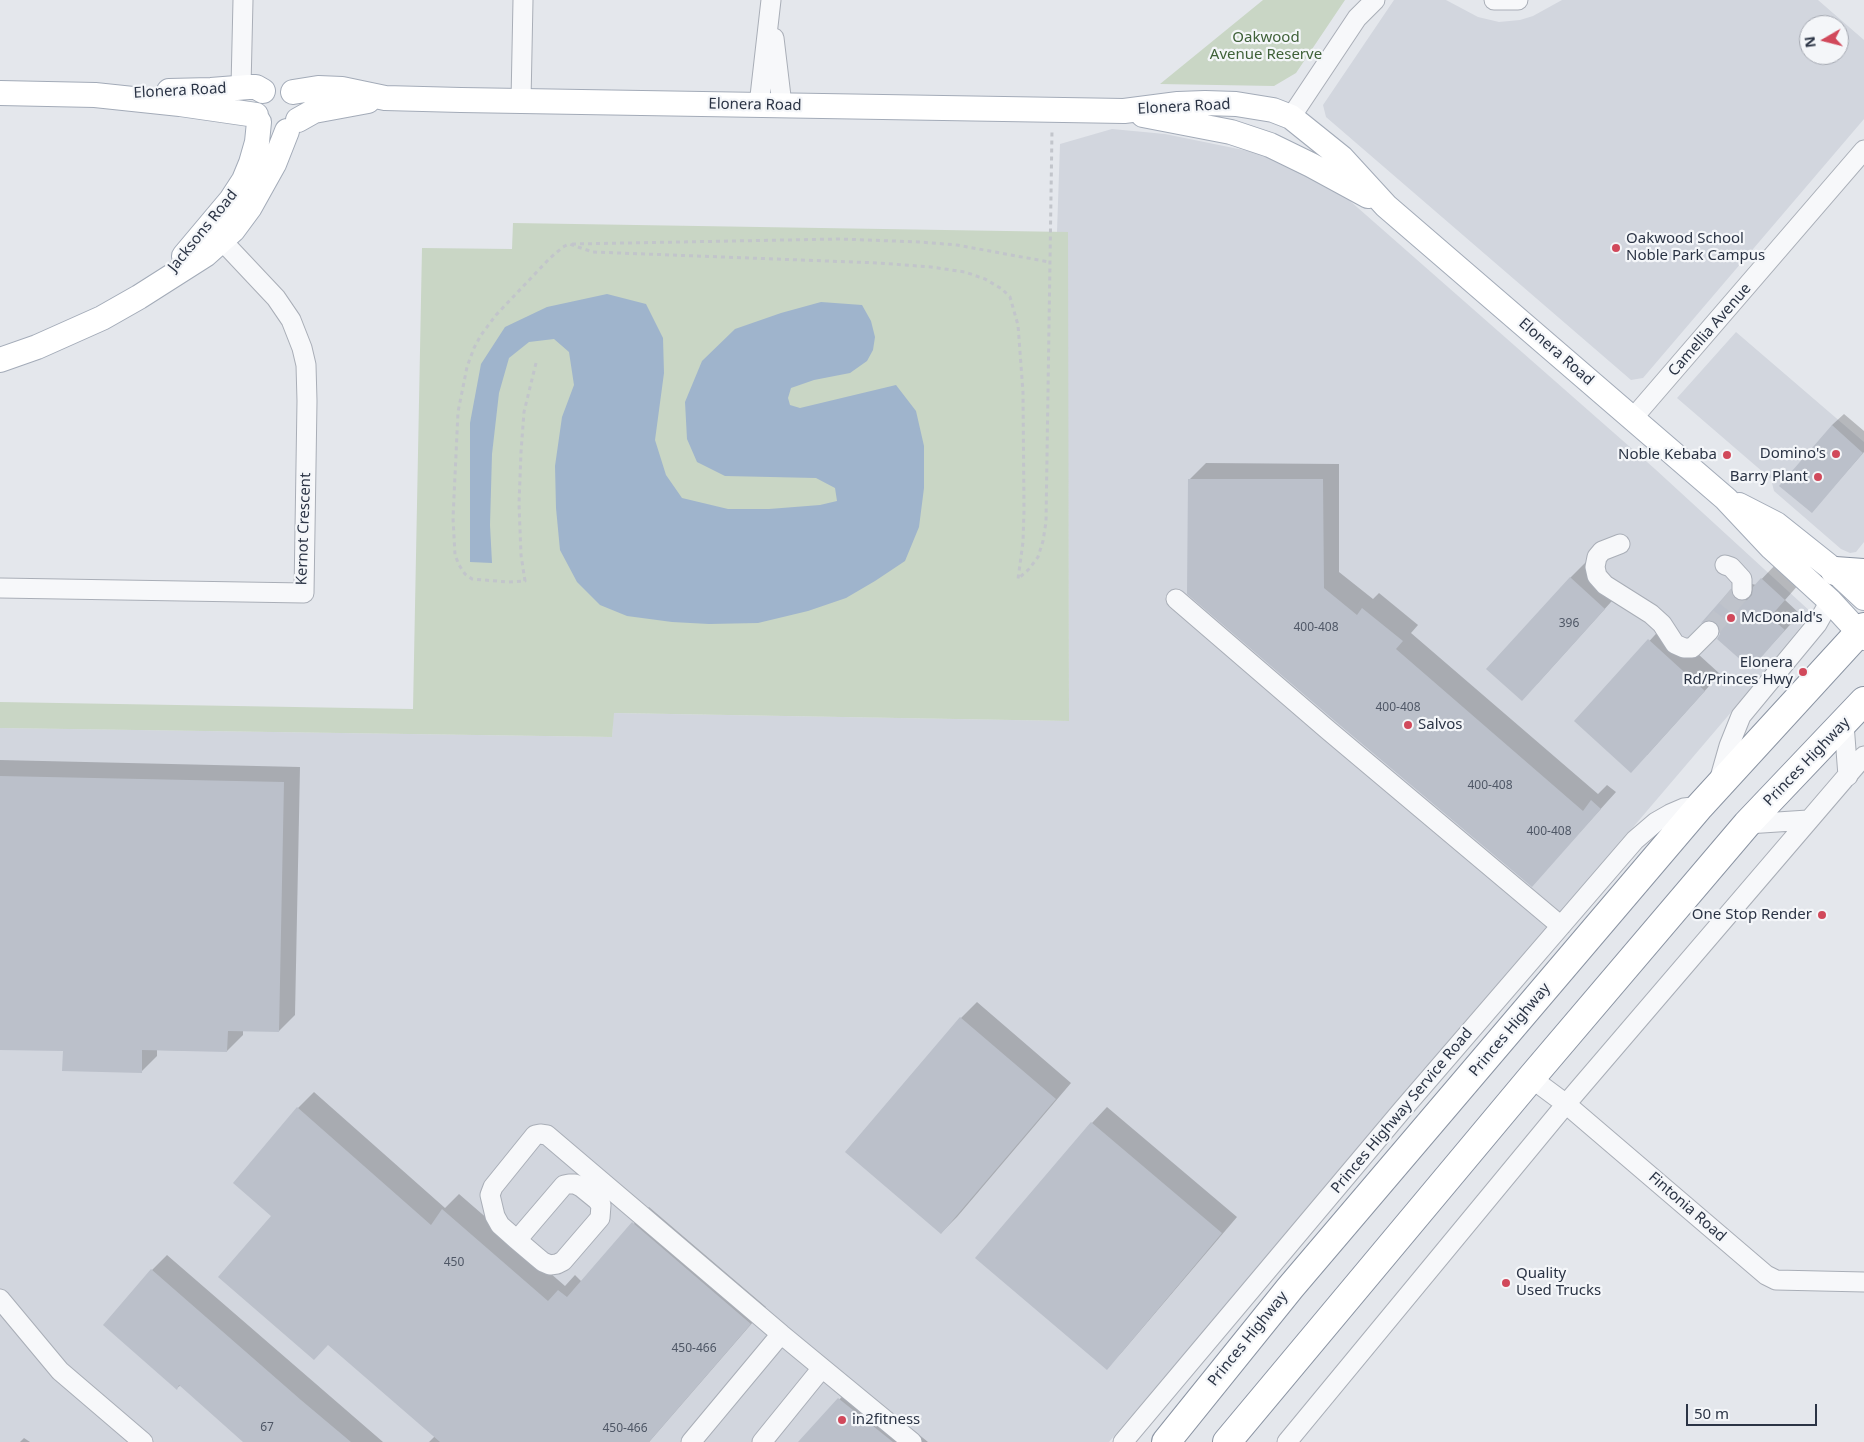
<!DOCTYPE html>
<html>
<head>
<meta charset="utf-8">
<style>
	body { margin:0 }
	#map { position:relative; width:1864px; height:1442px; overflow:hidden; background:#e4e7ec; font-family:"Noto Sans",sans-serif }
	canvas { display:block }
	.north { position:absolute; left:1799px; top:15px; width:50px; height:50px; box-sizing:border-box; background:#f4f6f9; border:1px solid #a4a8b1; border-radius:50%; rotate:262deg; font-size:14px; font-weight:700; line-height:20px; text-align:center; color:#2b3445 }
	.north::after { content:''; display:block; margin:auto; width:18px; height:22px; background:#d1495b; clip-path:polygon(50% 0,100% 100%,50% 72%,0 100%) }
	.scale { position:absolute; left:1686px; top:1404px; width:131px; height:22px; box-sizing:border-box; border:2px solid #2b3445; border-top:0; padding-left:6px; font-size:15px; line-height:18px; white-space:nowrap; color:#2b3445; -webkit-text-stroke:4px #f4f6f9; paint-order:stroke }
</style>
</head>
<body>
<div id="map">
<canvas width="1864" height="1442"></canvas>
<div class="north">N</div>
<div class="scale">50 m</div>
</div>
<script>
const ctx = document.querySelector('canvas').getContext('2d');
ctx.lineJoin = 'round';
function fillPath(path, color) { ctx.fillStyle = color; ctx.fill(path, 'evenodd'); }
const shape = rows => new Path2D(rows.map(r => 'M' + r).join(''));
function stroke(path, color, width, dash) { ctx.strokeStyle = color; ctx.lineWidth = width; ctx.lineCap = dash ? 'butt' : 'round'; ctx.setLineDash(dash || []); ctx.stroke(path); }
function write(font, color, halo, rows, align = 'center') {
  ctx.font = font + ' "Noto Sans",sans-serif'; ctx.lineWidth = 4.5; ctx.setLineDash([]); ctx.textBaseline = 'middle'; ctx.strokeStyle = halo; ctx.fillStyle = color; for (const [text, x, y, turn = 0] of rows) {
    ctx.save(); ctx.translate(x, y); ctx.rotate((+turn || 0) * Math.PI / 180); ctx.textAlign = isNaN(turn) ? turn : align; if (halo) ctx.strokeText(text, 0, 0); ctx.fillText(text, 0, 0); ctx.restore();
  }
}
const built = shape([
	[1394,0,1446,0,1478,17,1499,22,1520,20,1533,16,1562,0,1818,0,1864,40,1864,119,1643,378,1631,380,1326,117,1323,105],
	[1809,25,1839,25,1839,55,1809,55],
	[1112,129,1165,134,1263,154,1341,193,1655,469,1812,613,1733,710,1109,1442,0,1442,0,728,612,737,613,713,1069,721,1067,232,1057,232,1060,144],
	[1736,332,1864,442,1864,542,1856,552,1850,553,1841,549,1774,491,1771,479,1677,398]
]);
const green = shape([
	[1263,0,1345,0,1296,73,1274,86,1160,84],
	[513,223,1068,232,1069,721,614,713,612,737,0,728,0,702,413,709,422,248,512,249]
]);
const water = shape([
	[607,294,646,304,663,338,664,373,655,440,666,475,682,498,728,509,769,509,820,505,837,501,835,488,816,478,725,476,697,462,687,439,685,402,702,361,735,329,781,313,821,302,862,305,871,321,875,337,873,350,867,361,850,373,814,380,791,388,788,398,790,405,800,408,896,385,916,411,924,446,924,488,919,527,905,561,875,581,846,598,808,611,758,623,709,624,672,622,627,616,600,605,577,582,560,550,556,508,555,466,562,417,574,385,569,352,554,339,529,342,509,358,499,393,492,454,490,525,492,563,470,562,470,423,481,364,505,327,547,307]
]);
const shadow = shape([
	[1844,414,1864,431,1864,452,1811,512,1832,425],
	[1206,463,1339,464,1339,572,1373,599,1379,593,1418,625,1411,633,1598,794,1607,785,1616,792,1532,885,1190,479],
	[1586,562,1620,592,1537,684,1570,578],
	[1777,563,1800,583,1785,600,1800,614,1751,667,1721,635,1721,628,1717,622,1712,619,1705,620,1747,575,1748,579,1752,584,1756,585],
	[1665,624,1720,674,1647,755,1576,721],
	[0,760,300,767,295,1015,279,1031,243,1030,243,1035,227,1051,157,1050,157,1056,141,1072,64,1050,0,1049],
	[977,1002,1071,1083,957,1217,941,1233,847,1152,961,1018],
	[314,1092,445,1208,459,1194,565,1286,575,1275,582,1282,649,1207,766,1307,649,1442,429,1442,435,1436,273,1215,235,1183,298,1108],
	[1107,1107,1237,1217,1122,1352,1106,1368,1092,1123],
	[167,1255,383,1442,244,1442,181,1385,177,1388,152,1270],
	[855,1383,928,1442,799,1442],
	[24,1438,30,1442,20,1442]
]);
const building = shape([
	[1832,425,1863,453,1812,513,1779,486],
	[1188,479,1323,479,1324,588,1357,615,1362,608,1403,641,1396,649,1583,811,1591,800,1601,809,1532,887,1335,721,1187,594],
	[1570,577,1605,609,1522,701,1486,669],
	[1761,578,1785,600,1770,617,1785,630,1751,669,1717,639,1720,634,1720,629,1717,623,1711,620,1701,623,1731,589,1732,595,1736,599,1742,601,1747,600,1752,595,1753,587],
	[1648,639,1705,691,1631,773,1574,721],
	[0,776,284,782,279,1032,228,1031,227,1052,142,1050,142,1073,62,1071,63,1051,0,1050],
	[960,1017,1056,1099,941,1234,845,1152],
	[297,1107,431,1225,442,1209,548,1301,558,1290,567,1297,632,1222,751,1324,649,1442,440,1442,328,1345,314,1360,218,1277,271,1216,233,1183],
	[1091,1122,1222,1233,1107,1370,975,1258],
	[151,1269,301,1400,351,1442,243,1442,179,1385,177,1390,103,1325],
	[838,1398,893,1442,798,1442]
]);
const minorTunnel = shape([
	[1709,631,1742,590]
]);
const path = shape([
	[572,244,840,239,920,242,957,245,1049,262],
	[536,363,524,412,521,452,519,504,521,555,525,581,508,582,472,579,465,574,459,565,455,555,453,518,458,412,467,367,474,348,481,335,496,315,550,258,563,247,569,244,593,252,879,263,931,267,965,272,985,279,1002,289,1010,297,1018,325,1023,392,1024,511,1023,542,1018,579,1029,569,1038,557,1043,541,1046,522,1052,130]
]);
const minor = shape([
	[1494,0,1518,0],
	[774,38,782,105],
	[241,87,243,0],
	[521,101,523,0],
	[759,105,771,0],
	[1291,117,1357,18,1375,0],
	[1633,418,1864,150],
	[1620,544,1602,551,1597,557,1595,567,1597,576,1605,585,1651,614,1662,624,1675,644,1684,648,1692,648,1709,631],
	[1725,565,1731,567,1742,579,1742,590],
	[0,588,304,593,307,401,306,365,302,348,291,320,276,298,212,230],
	[1176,599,1328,730,1561,926],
	[1844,724,1848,776],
	[1719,781,1729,746,1741,716,1817,624,1830,601],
	[1747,824,1808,820],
	[1531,1078,1566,1104,1766,1275,1776,1280,1864,1282],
	[517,1240,564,1185,569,1184,575,1184,581,1187,597,1200,601,1205,600,1218,563,1261,557,1264,550,1265,543,1262,537,1257,517,1240,500,1225,495,1216,490,1195,493,1187,535,1135,540,1134,547,1135,781,1334],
	[0,1299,60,1371,143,1442],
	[691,1442,781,1334,912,1442],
	[762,1442,822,1368],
	[1123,1442,1403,1109,1635,840,1656,822,1670,814,1684,808,1700,806],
	[1287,1442,1566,1104,1864,756]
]);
const major = shape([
	[169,91,211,90,249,87,256,87,263,91],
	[293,92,318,88,342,89,385,98,461,100,1124,111,1178,104,1205,103,1236,104,1273,110,1291,117,1342,158,1386,206,1726,499,1772,548,1830,601,1864,638],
	[0,93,95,95,180,104,256,115],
	[1143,115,1231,132,1270,145,1311,165,1368,196],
	[298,120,314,111,368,101],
	[184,256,231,200,244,180,251,163,257,142,259,122],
	[0,360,37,347,102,318,139,297,205,255,233,230,250,207,274,164,287,131],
	[1739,505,1776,524,1835,571,1864,598]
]);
const highway = shape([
	[1835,571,1864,573],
	[1166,1442,1290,1288,1700,806,1864,627],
	[1227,1442,1531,1078,1747,824,1864,701]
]);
const markers = [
	[1616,248,5,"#d1495b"],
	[1836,454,5,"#d1495b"],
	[1727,455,5,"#d1495b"],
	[1818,477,5,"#d1495b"],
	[1731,618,5,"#d1495b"],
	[1803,672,5,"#d1495b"],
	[1408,725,5,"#d1495b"],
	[1822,915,5,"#d1495b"],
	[1506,1283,5,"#d1495b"],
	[842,1420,5,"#d1495b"]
];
const numberNames = [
	["396",1569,624],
	["400-408",1316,628],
	["400-408",1398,708],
	["400-408",1490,786],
	["400-408",1549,832],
	["450",454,1263],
	["450-466",694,1349],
	["67",267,1428],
	["450-466",625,1429]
];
const parkNames = [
	["Oakwood",1266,38],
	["Avenue Reserve",1266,55]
];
const streetNames = [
	["Elonera Road",180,91,-3],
	["Elonera Road",755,105,1],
	["Elonera Road",1184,107,-3],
	["Jacksons Road",203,231,-51],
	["Camellia Avenue",1710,330,-49],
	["Elonera Road",1556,352,41],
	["Kernot Crescent",304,529,-88],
	["Princes Highway",1807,762,-46],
	["Princes Highway",1510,1030,-50],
	["Princes Highway Service Road",1402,1111,-50],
	["Fintonia Road",1687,1207,41],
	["Princes Highway",1248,1339,-51]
];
const poiNames = [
	["Oakwood School",1626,239],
	["Noble Park Campus",1626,256],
	["Domino's",1826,454,"right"],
	["Noble Kebaba",1717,455,"right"],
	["Barry Plant",1808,477,"right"],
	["McDonald's",1741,618],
	["Elonera",1793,663,"right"],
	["Rd/Princes Hwy",1793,680,"right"],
	["Salvos",1418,725],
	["One Stop Render",1812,915,"right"],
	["Quality",1516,1274],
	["Used Trucks",1516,1291],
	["in2fitness",852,1420]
];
fillPath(built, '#d2d6de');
fillPath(green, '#c9d6c5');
fillPath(water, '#9fb4cc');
fillPath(shadow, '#0003');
fillPath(building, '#bbc0ca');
stroke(minorTunnel, '#bfc3cb', 19, [19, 9]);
stroke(minor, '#a9aeb7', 21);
stroke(major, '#a3abb8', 26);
stroke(highway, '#8b94a3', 30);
stroke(path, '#c2c5cb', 3, [4, 4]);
stroke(minor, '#f7f8fa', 19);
stroke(major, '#fff', 24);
stroke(highway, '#fff', 28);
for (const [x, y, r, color] of markers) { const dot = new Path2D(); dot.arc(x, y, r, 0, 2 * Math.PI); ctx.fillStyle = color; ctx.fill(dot); stroke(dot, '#f4f6f9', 2); }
write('12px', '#4f5766', null, numberNames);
write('15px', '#3f6138', '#f4f6f9', parkNames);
write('15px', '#2b3445', '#f4f6f9', streetNames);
write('15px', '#2b3445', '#f4f6f9', poiNames, 'left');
</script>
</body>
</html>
